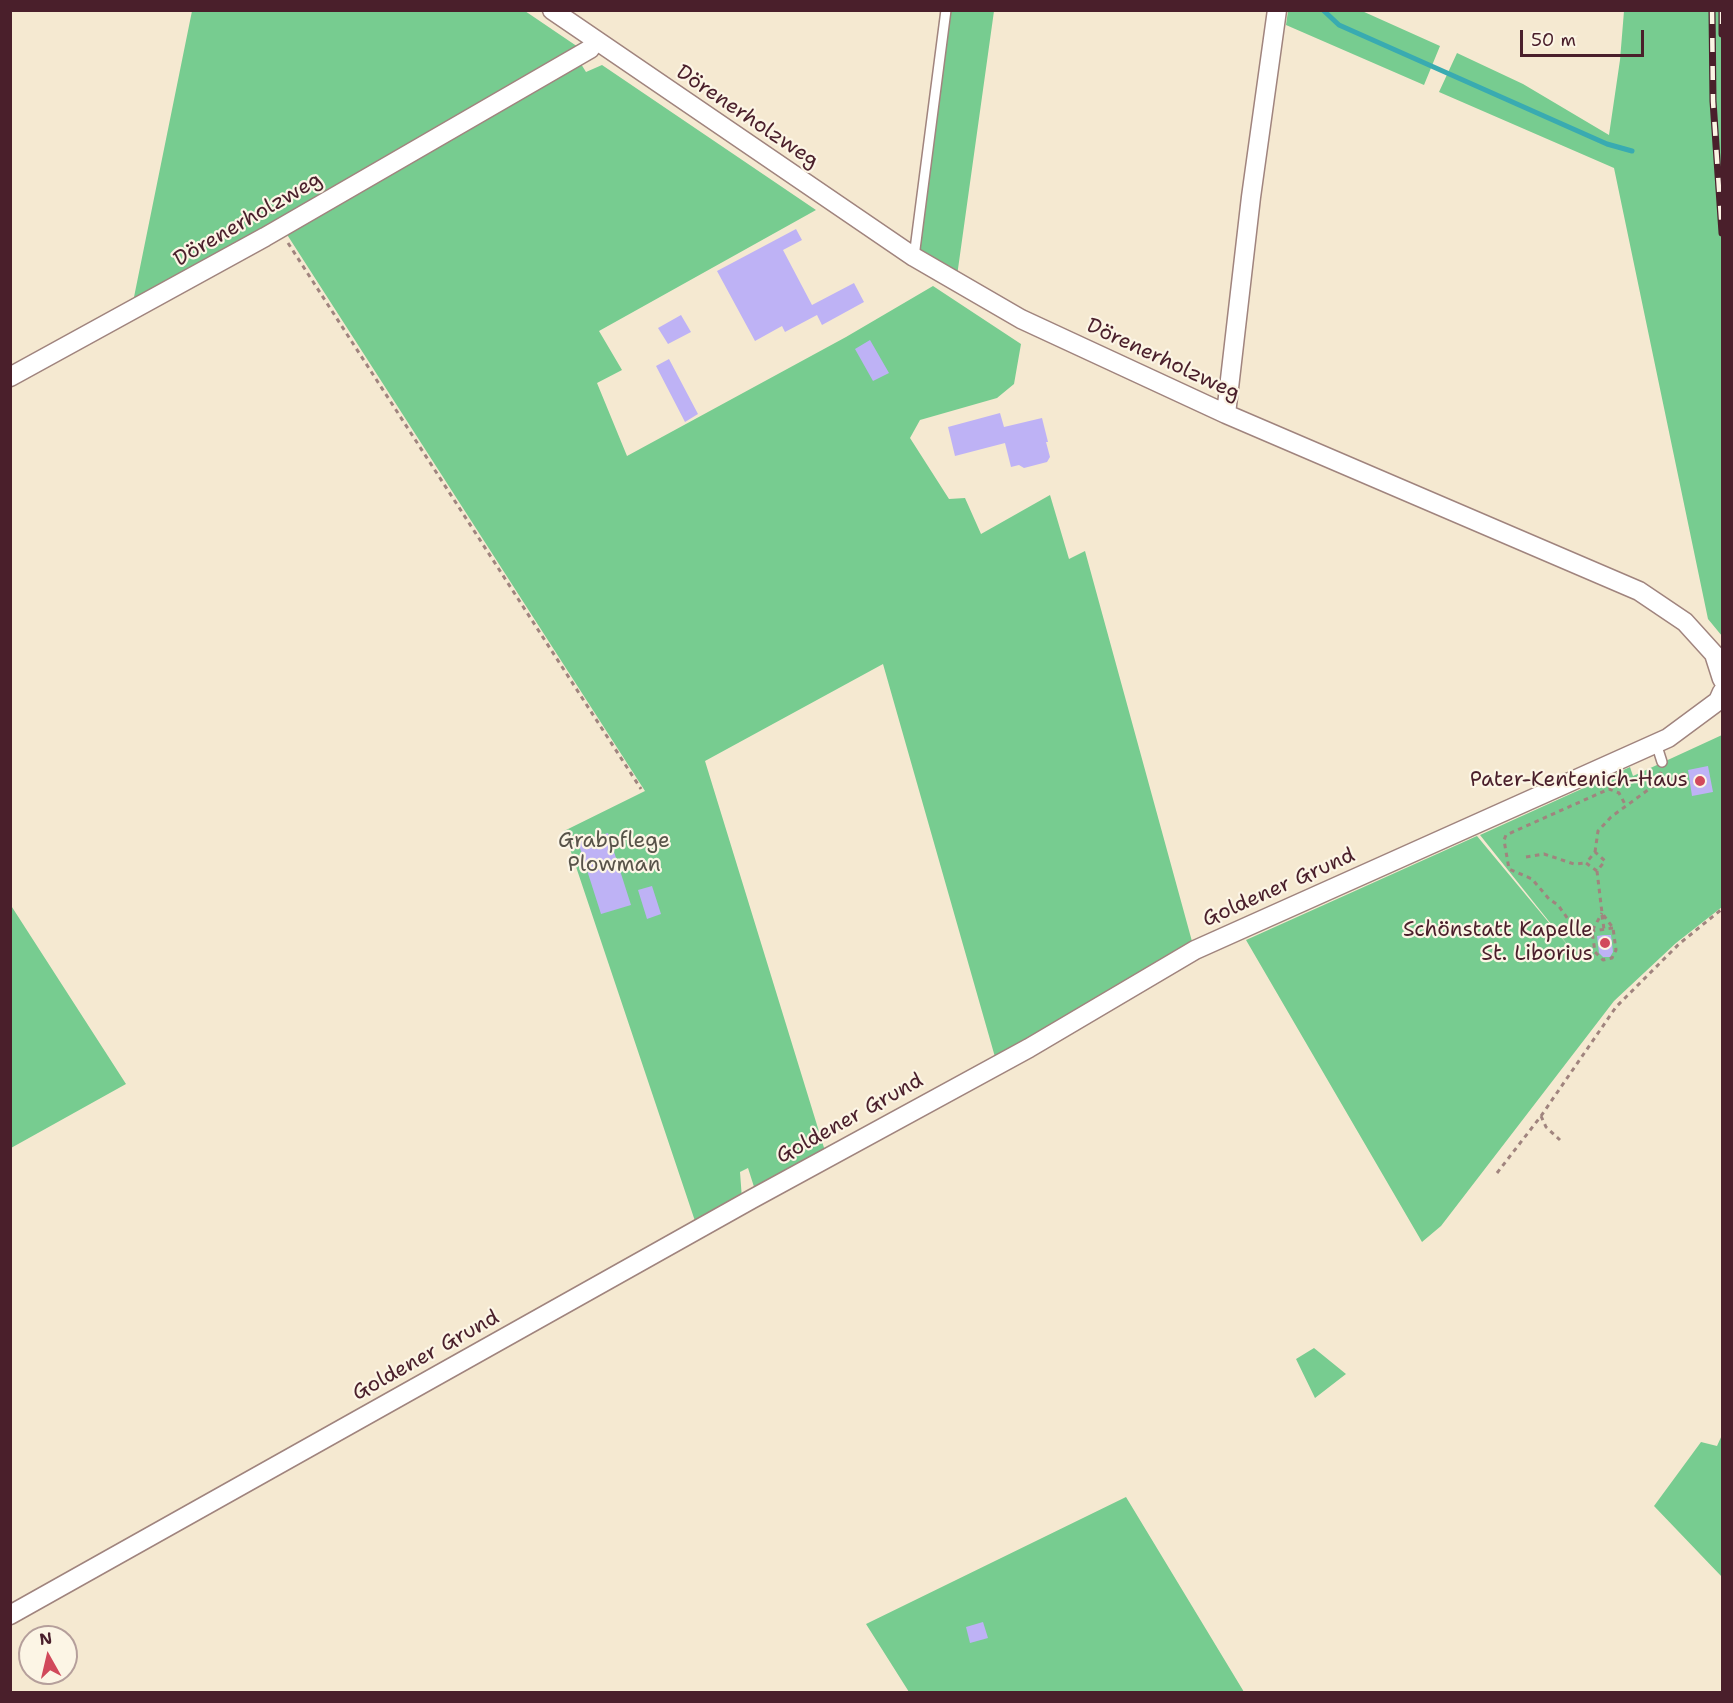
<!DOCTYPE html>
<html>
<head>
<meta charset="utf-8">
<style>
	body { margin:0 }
	#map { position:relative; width:1733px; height:1703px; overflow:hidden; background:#f5e9d1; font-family:"Shantell Sans",sans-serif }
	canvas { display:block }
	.frame { position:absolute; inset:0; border:12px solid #4a1f2b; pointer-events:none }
	.north { position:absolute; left:18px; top:1625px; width:60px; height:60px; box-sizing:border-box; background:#fcf5e5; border:2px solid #b59f9b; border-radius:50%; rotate:352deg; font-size:16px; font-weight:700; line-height:24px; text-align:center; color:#4a1f2b }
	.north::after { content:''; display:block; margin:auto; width:21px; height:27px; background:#d1495b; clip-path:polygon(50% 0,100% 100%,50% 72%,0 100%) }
	.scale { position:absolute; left:1520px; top:30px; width:124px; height:27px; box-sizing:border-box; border:3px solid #4a1f2b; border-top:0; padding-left:8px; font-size:18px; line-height:21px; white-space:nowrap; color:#4a1f2b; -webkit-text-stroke:4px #fcf5e5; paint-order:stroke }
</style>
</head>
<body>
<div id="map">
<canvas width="1733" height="1703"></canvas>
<div class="frame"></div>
<div class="north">N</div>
<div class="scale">50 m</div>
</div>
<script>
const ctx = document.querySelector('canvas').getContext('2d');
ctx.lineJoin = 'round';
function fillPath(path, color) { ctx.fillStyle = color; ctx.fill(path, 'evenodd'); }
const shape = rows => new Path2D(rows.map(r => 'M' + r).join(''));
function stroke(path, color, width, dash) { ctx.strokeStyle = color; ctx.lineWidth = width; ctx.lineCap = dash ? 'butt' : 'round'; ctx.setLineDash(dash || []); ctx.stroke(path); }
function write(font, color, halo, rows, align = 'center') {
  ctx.font = font + ' "Shantell Sans",sans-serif'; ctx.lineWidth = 4.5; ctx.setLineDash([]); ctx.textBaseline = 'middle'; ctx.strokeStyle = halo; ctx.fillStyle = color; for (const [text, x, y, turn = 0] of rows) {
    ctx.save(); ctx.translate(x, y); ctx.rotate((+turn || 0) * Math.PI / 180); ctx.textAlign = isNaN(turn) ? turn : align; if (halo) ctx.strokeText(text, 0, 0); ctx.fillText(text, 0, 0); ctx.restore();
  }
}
const green = shape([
	[192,11,525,11,581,49,133,302],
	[950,11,994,11,957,276,915,251],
	[1288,11,1362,11,1440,46,1424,85,1286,25],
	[1624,11,1722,11,1722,636,1708,619,1614,168,1439,92,1457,53,1523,84,1609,135,1620,60],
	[581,64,586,72,602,65,816,210,599,331,622,370,597,383,627,456,846,337,933,286,1021,344,1014,384,997,398,920,420,910,438,949,499,965,498,981,534,1050,495,1069,559,1085,551,1193,945,995,1057,883,664,705,761,825,1151,755,1190,748,1168,740,1172,742,1199,696,1224,564,831,645,791,286,233],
	[1722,735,1722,907,1676,943,1614,1001,1441,1226,1422,1242,1246,940,1477,836,1575,954,1480,835,1630,767,1633,776],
	[10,904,126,1084,11,1148,10,1148],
	[1314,1348,1346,1374,1315,1398,1296,1359],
	[1722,1435,1722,1577,1654,1506,1701,1442,1717,1446],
	[1126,1497,1244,1692,909,1692,866,1624]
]);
const stream = shape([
	[1323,10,1339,25,1607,144,1632,151]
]);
const building = shape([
	[796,229,802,240,783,250,812,305,854,283,864,302,822,325,817,315,785,332,782,326,755,341,717,271],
	[681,315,691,332,668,344,658,328],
	[870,340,889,373,873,381,855,349],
	[669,359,698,414,685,422,656,366],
	[1000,413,1004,427,1042,418,1048,442,1046,442,1050,457,1047,462,1024,468,1019,465,1011,467,1005,443,955,456,948,427],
	[1708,766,1713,792,1692,796,1688,770],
	[608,833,631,905,601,914,578,842],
	[652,886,661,914,647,919,638,890],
	[1604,935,1611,935,1613,952,1610,957,1603,957,1599,953,1597,936],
	[983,1622,988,1638,970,1643,966,1627]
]);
const path = shape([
	[288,243,641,789],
	[1656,784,1664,785,1688,771],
	[1595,852,1598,831,1611,817,1656,784,1661,772],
	[1526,857,1544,854,1574,864,1586,863],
	[1597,871,1586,863,1595,852,1605,861,1597,871,1602,913,1613,928,1616,950,1612,958,1603,960,1595,952,1592,931,1602,913],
	[1602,915,1604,929],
	[1613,928,1578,933,1558,905,1549,899,1532,879,1509,869,1504,840,1506,835,1609,789,1619,793,1626,806],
	[1541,1116,1546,1127,1560,1140],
	[1497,1173,1541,1116,1616,1007,1679,944,1722,909]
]);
const lane = shape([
	[914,257,946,10],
	[1656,743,1662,762]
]);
const street = shape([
	[552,10,914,257,1021,319,1226,414,1639,591,1685,622,1714,654,1722,679],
	[10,377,265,237,590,49,595,41],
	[1226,414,1251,197,1277,10],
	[10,1615,752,1199,1029,1048,1195,950,1668,738,1718,701,1722,692]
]);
const rail = shape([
	[1712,10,1713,101,1722,233],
	[1722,10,1722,34]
]);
const markers = [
	[1700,781,6,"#d1495b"],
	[1605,943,6,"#d1495b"]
];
const streetNames = [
	["Dörenerholzweg",747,117,34],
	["Dörenerholzweg",248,220,-30],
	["Dörenerholzweg",1163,360,25],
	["Goldener Grund",1279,888,-24],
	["Goldener Grund",850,1119,-29],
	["Goldener Grund",426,1356,-29]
];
const poiNames = [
	["Pater-Kentenich-Haus",1688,781],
	["Schönstatt Kapelle",1593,931],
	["St. Liborius",1593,955]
];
const parkNames = [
	["Grabpflege",614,842],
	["Plowman",614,866]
];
fillPath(green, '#77cc90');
stroke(stream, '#39abb1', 5);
fillPath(building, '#beb2f5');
stroke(lane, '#a0847e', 12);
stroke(street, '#a0847e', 21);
stroke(path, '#a0847e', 3, [4.5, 4.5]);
stroke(lane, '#fff', 9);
stroke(street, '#fff', 18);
stroke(rail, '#4a1f2b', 7);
stroke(rail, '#fcf5e5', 4.5, [14]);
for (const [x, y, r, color] of markers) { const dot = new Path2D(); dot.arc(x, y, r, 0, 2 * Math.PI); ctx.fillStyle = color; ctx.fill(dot); stroke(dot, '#fcf5e5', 2); }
write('21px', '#4a1f2b', '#fcf5e5', streetNames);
write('21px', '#4a1f2b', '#fcf5e5', poiNames, 'right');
write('21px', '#585349', '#fcf5e5', parkNames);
</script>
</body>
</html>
